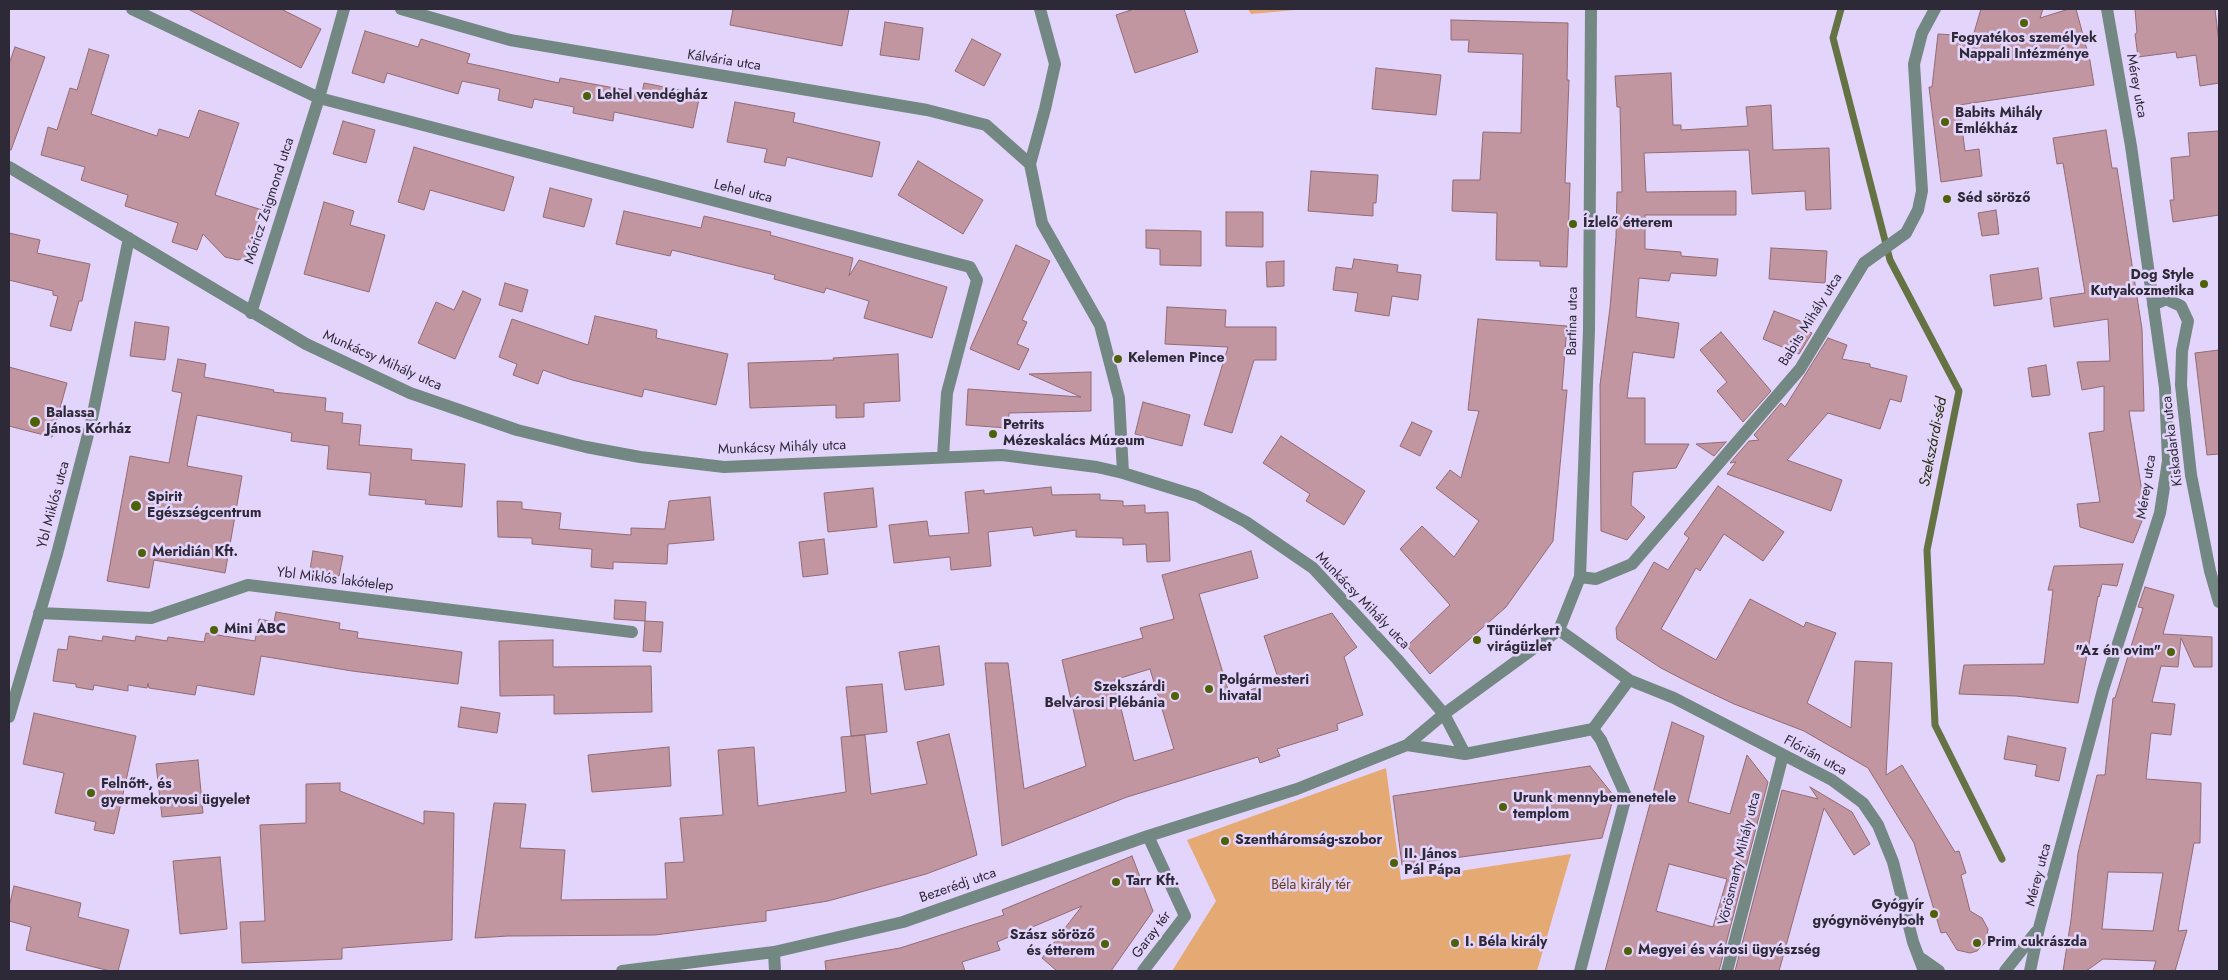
<!DOCTYPE html>
<html>
<head>
<meta charset="utf-8">
<style>
	body { margin:0 }
	#map { position:relative; width:2228px; height:980px; overflow:hidden; background:#e2d4fa; font-family:Jost,sans-serif }
	canvas { display:block }
	.frame { position:absolute; inset:0; border:10px solid #2e2937; pointer-events:none }
</style>
</head>
<body>
<div id="map">
<canvas width="2228" height="980"></canvas>
<div class="frame"></div>
</div>
<script>
const ctx = document.querySelector('canvas').getContext('2d');
ctx.lineJoin = 'round';
function fillPath(path, color) { ctx.fillStyle = color; ctx.fill(path, 'evenodd'); }
const shape = rows => new Path2D(rows.map(r => 'M' + r).join(''));
function stroke(path, color, width, dash) { ctx.strokeStyle = color; ctx.lineWidth = width; ctx.lineCap = dash ? 'butt' : 'round'; ctx.setLineDash(dash || []); ctx.stroke(path); }
function write(font, color, halo, rows, align = 'center') {
  ctx.font = font + ' Jost,sans-serif'; ctx.lineWidth = 5; ctx.setLineDash([]); ctx.textBaseline = 'middle'; ctx.strokeStyle = halo; ctx.fillStyle = color; for (const [text, x, y, turn = 0] of rows) {
    ctx.save(); ctx.translate(x, y); ctx.rotate((+turn || 0) * Math.PI / 180); ctx.textAlign = isNaN(turn) ? turn : align; if (halo) ctx.strokeText(text, 0, 0); ctx.fillText(text, 0, 0); ctx.restore();
  }
}
const green = shape([
	[1248,9,1306,9,1251,14],
	[1386,768,1401,880,1571,854,1537,971,1172,971,1216,901,1187,840]
]);
const stream = shape([
	[1841,9,1833,38,1890,260,1959,391,1927,550,1935,725,2002,859]
]);
const building = shape([
	[188,9,281,9,321,29,301,68,188,9],
	[733,9,849,9,842,46,730,25,733,9],
	[1134,9,1184,9,1198,52,1135,73,1116,15,1134,9],
	[1981,9,2043,9,2040,18,2069,9,2076,9,2090,61,2094,85,1959,105,1965,151,1979,149,1982,176,1941,182,1929,87,1932,87,1938,34,1973,36,1981,9],
	[2135,9,2215,9,2219,43,2219,83,2200,86,2196,55,2177,58,2176,52,2138,57,2135,34,2137,33,2135,9],
	[1451,20,1568,23,1567,80,1569,80,1565,183,1570,183,1567,267,1540,266,1540,261,1496,260,1497,213,1452,211,1453,180,1480,180,1483,132,1521,133,1523,54,1468,52,1469,40,1451,40,1451,20],
	[885,22,923,28,919,60,880,55,885,22],
	[365,31,418,47,421,39,470,54,467,63,559,83,560,78,642,93,644,83,700,94,693,128,614,112,613,121,573,113,574,107,534,99,532,108,498,100,500,89,462,81,458,94,387,73,384,83,352,73,365,31],
	[972,39,1001,54,984,86,955,71,972,39],
	[15,47,45,57,11,150,9,150,9,64,15,47],
	[89,49,109,55,91,114,157,136,159,129,189,138,199,110,239,123,215,195,262,210,248,256,238,260,225,257,203,234,197,250,172,242,178,223,125,206,128,195,81,180,85,167,41,155,48,127,57,130,70,88,77,90,89,49],
	[1376,68,1441,75,1436,115,1372,109,1376,68],
	[1671,73,1673,125,1681,125,1681,130,1748,126,1746,107,1771,105,1773,150,1829,148,1831,209,1806,210,1805,191,1752,194,1749,150,1644,153,1646,192,1736,191,1736,215,1645,215,1645,249,1681,252,1681,256,1718,259,1716,276,1671,273,1669,281,1639,278,1636,317,1679,323,1674,358,1633,352,1627,398,1645,398,1645,444,1689,444,1676,468,1633,472,1631,505,1645,517,1627,540,1601,531,1600,385,1610,308,1616,237,1617,192,1622,192,1620,107,1617,107,1615,76,1671,73],
	[735,102,795,113,793,122,880,142,872,177,787,157,785,166,764,162,767,149,727,142,735,102],
	[343,121,375,130,366,163,333,154,343,121],
	[2106,130,2112,168,2117,168,2142,329,2144,411,2129,411,2143,498,2142,521,2133,543,2080,527,2077,504,2100,502,2089,433,2104,431,2104,386,2082,390,2077,362,2110,361,2108,319,2054,327,2050,298,2085,293,2063,163,2057,164,2053,138,2106,130],
	[2219,131,2219,215,2173,222,2170,200,2174,200,2171,158,2190,156,2188,133,2219,131],
	[414,147,514,177,504,211,430,190,424,210,398,202,414,147],
	[918,161,983,200,963,234,898,195,918,161],
	[1311,171,1378,175,1376,203,1373,203,1373,216,1308,211,1311,171],
	[550,188,592,199,584,227,543,217,550,188],
	[324,202,354,211,350,225,385,235,369,292,304,274,324,202],
	[1996,210,1999,234,1982,236,1978,213,1996,210],
	[624,211,701,228,704,216,771,232,770,235,853,258,849,276,859,260,947,287,932,338,864,318,869,301,826,288,824,293,774,279,775,275,672,250,670,256,616,244,624,211],
	[1226,212,1263,212,1263,247,1226,246,1226,212],
	[1146,230,1201,231,1201,266,1160,265,1160,249,1146,248,1146,230],
	[9,233,40,240,37,253,90,264,82,301,79,301,71,331,50,326,58,296,53,295,53,291,9,280,9,233],
	[1016,245,1050,261,1022,320,1027,322,1017,344,1029,349,1019,370,970,349,1016,245],
	[1771,248,1827,251,1825,283,1769,279,1771,248],
	[1354,259,1398,265,1397,272,1421,275,1418,300,1392,296,1389,316,1355,311,1358,293,1333,290,1336,267,1352,269,1354,259],
	[1284,261,1284,286,1267,287,1266,262,1284,261],
	[2038,268,2042,299,1994,306,1990,275,2038,268],
	[505,283,528,290,522,312,499,305,505,283],
	[463,291,481,299,455,359,418,343,436,302,454,310,463,291],
	[1167,307,1226,310,1225,327,1276,327,1276,360,1254,360,1232,433,1204,425,1228,347,1165,344,1167,307],
	[1774,311,1803,322,1800,328,1812,333,1799,354,1763,339,1774,311],
	[595,316,657,330,656,338,728,354,716,405,644,389,642,397,572,380,543,370,538,384,513,375,517,364,499,357,512,319,588,345,595,316],
	[1478,319,1567,326,1562,390,1567,390,1553,541,1506,607,1430,674,1407,646,1450,605,1400,549,1422,526,1454,557,1479,521,1436,488,1450,470,1461,478,1479,411,1468,410,1478,319],
	[135,322,169,327,165,360,130,356,135,322],
	[1721,332,1771,391,1743,422,1717,391,1727,382,1700,350,1721,332],
	[1828,338,1847,345,1842,359,1870,364,1870,367,1907,376,1901,402,1890,399,1880,429,1828,413,1787,460,1842,480,1831,511,1727,474,1736,462,1730,463,1749,441,1759,440,1754,435,1781,403,1785,407,1828,338],
	[2219,350,2219,454,2207,455,2195,353,2219,350],
	[898,354,900,401,864,403,864,417,836,418,836,405,750,408,748,363,834,360,833,358,898,354],
	[178,359,206,364,204,377,274,390,273,392,326,398,325,411,343,413,342,423,361,425,359,445,412,449,411,460,465,464,462,507,425,504,426,500,369,495,371,473,327,469,329,446,291,441,292,433,197,415,187,466,242,476,225,573,154,560,149,588,107,581,130,456,169,463,182,393,172,391,178,359],
	[2046,365,2050,395,2032,397,2028,368,2046,365],
	[9,367,67,383,52,437,9,426,9,367],
	[1091,372,1091,411,1009,413,1008,428,966,425,968,389,1081,397,1029,374,1091,372],
	[1143,402,1190,415,1182,446,1135,434,1143,402],
	[1412,422,1432,431,1420,456,1400,446,1412,422],
	[1281,436,1365,491,1344,525,1306,501,1310,494,1263,463,1281,436],
	[1726,442,1714,456,1696,444,1726,442],
	[1718,486,1784,532,1763,561,1724,534,1700,571,1696,568,1661,629,1716,660,1750,599,1804,627,1806,622,1836,633,1807,703,1851,728,1855,661,1892,663,1886,775,1902,765,1955,852,1959,851,1966,873,1961,875,1970,911,1982,918,1988,929,1986,942,1977,951,1970,953,1957,950,1946,932,1941,933,1914,843,1868,768,1804,731,1734,704,1690,683,1661,668,1617,639,1616,628,1654,562,1668,570,1689,538,1684,534,1718,486],
	[1051,487,1052,495,1100,494,1100,500,1123,501,1123,506,1145,505,1145,513,1168,512,1170,561,1147,562,1146,544,1123,545,1123,538,1076,537,1076,530,1034,536,1032,527,988,532,991,566,951,570,950,557,894,563,889,525,927,521,929,536,969,533,965,492,984,490,984,494,1051,487],
	[873,488,877,527,828,532,824,493,873,488],
	[710,497,714,540,668,544,667,564,613,562,613,569,591,567,592,549,532,544,532,538,498,537,497,501,522,502,522,509,561,513,559,529,631,535,631,528,665,529,669,501,710,497],
	[824,539,828,574,803,577,799,542,824,539],
	[313,551,343,556,339,576,310,570,313,551],
	[1251,551,1258,578,1199,594,1230,696,1279,681,1264,636,1332,613,1357,647,1344,657,1363,715,1337,724,1338,730,1277,749,1280,756,1260,763,1258,757,1127,797,1002,846,985,663,1008,663,1024,789,1086,766,1062,660,1143,638,1140,628,1174,619,1162,575,1251,551],
	[1150,669,1174,749,1134,761,1114,680,1150,669],
	[2123,564,2117,586,2102,584,2099,597,2098,596,2078,703,2016,696,1959,694,1964,665,2044,664,2053,590,2048,590,2054,566,2123,564],
	[2145,587,2174,595,2163,634,2212,637,2212,667,2194,667,2181,638,2178,667,2161,666,2152,702,2175,704,2171,735,2151,733,2146,779,2201,783,2200,843,2194,843,2178,931,2187,930,2175,971,2153,971,2156,961,2103,959,2086,971,2063,971,2071,920,2078,853,2097,775,2105,775,2113,698,2115,698,2143,608,2138,607,2145,587],
	[2108,872,2163,873,2153,931,2102,929,2108,872],
	[615,600,646,602,645,621,614,619,615,600],
	[276,612,340,623,339,629,358,632,357,638,462,652,458,684,352,671,261,656,254,695,197,685,195,695,149,688,148,683,147,688,128,685,128,691,94,685,93,690,76,687,76,684,53,681,58,649,67,650,69,636,102,641,103,636,135,641,136,636,167,641,168,637,204,642,206,633,255,641,259,619,274,622,276,612],
	[645,621,663,622,661,652,643,651,645,621],
	[553,640,553,667,651,666,652,712,554,714,554,695,500,696,499,641,553,640],
	[939,646,944,685,905,690,899,652,939,646],
	[882,684,887,732,851,736,846,687,882,684],
	[461,707,500,713,497,733,458,727,461,707],
	[34,713,136,736,114,834,94,830,96,822,55,813,64,773,23,764,34,713],
	[1672,722,1704,736,1688,802,1730,814,1747,755,1768,782,1719,971,1605,971,1672,722],
	[1669,864,1727,879,1713,927,1656,911,1669,864],
	[949,734,977,855,926,874,828,901,766,911,766,921,655,935,508,936,475,938,494,803,526,804,520,848,565,850,561,900,667,899,665,863,684,862,680,818,723,815,718,750,754,747,758,806,846,792,841,737,865,735,871,794,927,784,917,742,949,734],
	[2008,736,2066,748,2059,781,2035,776,2037,765,2004,759,2008,736],
	[669,747,671,786,592,792,588,755,669,747],
	[198,760,203,813,162,817,156,764,198,760],
	[1590,766,1614,796,1602,838,1402,865,1393,796,1590,766],
	[340,783,340,791,424,824,424,811,454,813,452,940,342,948,342,959,242,963,240,922,265,921,260,825,306,823,306,784,340,783],
	[1810,787,1852,812,1870,844,1854,855,1824,808,1779,971,1735,971,1782,790,1818,799,1810,787],
	[1132,856,1153,911,1111,971,1057,971,1042,958,1082,906,997,942,1000,950,962,962,965,971,826,971,825,961,900,948,1004,915,1002,910,1132,856],
	[220,857,227,929,180,934,173,861,220,857],
	[14,886,81,903,78,917,129,930,118,971,110,971,26,950,31,927,9,921,9,907,14,886]
]);
const minor = shape([
	[132,9,319,98,251,313],
	[344,9,319,98,970,267,977,280,947,393,943,457],
	[401,9,510,40,927,110,986,125,1030,164],
	[1040,9,1055,64,1045,109,1030,164,1042,223,1100,325,1119,398,1123,473],
	[9,167,306,344,410,393,517,430,586,447,640,457,724,467,1002,455,1097,467,1123,473,1197,496,1246,522,1313,568,1397,659,1444,714,1465,754],
	[2153,305,2166,299,2181,306,2188,321,2182,351,2181,385,2191,475,2210,571,2219,602],
	[1580,577,1596,579,1632,564,1800,369,1864,263,1906,233,1918,210,1922,191,1914,64,1922,33,1935,9],
	[39,613,151,618,248,585,632,632],
	[1559,630,1580,577,1589,330,1591,9],
	[1559,630,1629,680,1674,698,1832,780,1863,803,1878,825,1893,862,1913,942,1924,971],
	[9,717,57,554,91,423,129,238],
	[1407,745,1465,754,1593,729,1629,680],
	[774,952,775,971],
	[1919,957,1939,971],
	[622,971,774,952,903,922,1148,836,1297,789,1407,745,1444,714,1559,630],
	[1143,971,1185,916,1148,836],
	[1580,971,1626,796,1601,740,1593,729],
	[1727,971,1783,755],
	[2005,971,2036,932],
	[2030,971,2039,928,2103,690,2160,513,2168,461,2165,388,2131,146,2107,9]
]);
const markers = [
	[2024,23,5,"#4e6108"],
	[587,96,5,"#4e6108"],
	[1945,122,5,"#4e6108"],
	[1947,199,5,"#4e6108"],
	[1573,224,5,"#4e6108"],
	[2204,284,5,"#4e6108"],
	[1118,359,5,"#4e6108"],
	[35,422,6,"#4e6108"],
	[993,434,5,"#4e6108"],
	[136,506,6,"#4e6108"],
	[142,553,5,"#4e6108"],
	[214,630,5,"#4e6108"],
	[1477,640,5,"#4e6108"],
	[2171,652,5,"#4e6108"],
	[1209,689,5,"#4e6108"],
	[1175,696,5,"#4e6108"],
	[91,793,5,"#4e6108"],
	[1503,807,5,"#4e6108"],
	[1225,841,5,"#4e6108"],
	[1394,863,5,"#4e6108"],
	[1116,882,5,"#4e6108"],
	[1934,914,5,"#4e6108"],
	[1455,943,5,"#4e6108"],
	[1977,943,5,"#4e6108"],
	[1105,944,5,"#4e6108"],
	[1628,951,5,"#4e6108"]
];
const poiNames = [
	["Fogyatékos személyek",2024,39,"center"],
	["Nappali Intézménye",2024,55,"center"],
	["Lehel vendégház",597,96],
	["Babits Mihály",1955,114],
	["Emlékház",1955,130],
	["Séd söröző",1957,199],
	["Ízlelő étterem",1583,224],
	["Dog Style",2194,276,"right"],
	["Kutyakozmetika",2194,292,"right"],
	["Kelemen Pince",1128,359],
	["Balassa",46,414],
	["János Kórház",46,430],
	["Petrits",1003,426],
	["Mézeskalács Múzeum",1003,442],
	["Spirit",147,498],
	["Egészségcentrum",147,514],
	["Meridián Kft.",152,553],
	["Mini ABC",224,630],
	["Tündérkert",1487,632],
	["virágüzlet",1487,648],
	["\"Az én ovim\"",2161,652,"right"],
	["Polgármesteri",1219,681],
	["hivatal",1219,697],
	["Szekszárdi",1165,688,"right"],
	["Belvárosi Plébánia",1165,704,"right"],
	["Felnőtt-, és",101,785],
	["gyermekorvosi ügyelet",101,801],
	["Urunk mennybemenetele",1513,799],
	["templom",1513,815],
	["Szentháromság-szobor",1235,841],
	["II. János",1404,855],
	["Pál Pápa",1404,871],
	["Tarr Kft.",1126,882],
	["Gyógyír",1924,906,"right"],
	["gyógynövénybolt",1924,922,"right"],
	["Szász söröző",1095,936,"right"],
	["és étterem",1095,952,"right"],
	["I. Béla király",1465,943],
	["Prim cukrászda",1987,943],
	["Megyei és városi ügyészség",1638,951]
];
const streetNames = [
	["Kálvária utca",724,61,9],
	["Mérey utca",2136,86,80],
	["Lehel utca",743,192,14],
	["Móricz Zsigmond utca",270,201,-72],
	["Babits Mihály utca",1811,320,-58],
	["Bartina utca",1573,321,-89],
	["Munkácsy Mihály utca",382,361,24],
	["Kiskadarka utca",2173,441,-97],
	["Munkácsy Mihály utca",782,448,-2],
	["Mérey utca",2147,487,-81],
	["Ybl Miklós utca",54,505,-75],
	["Ybl Miklós lakótelep",335,580,7],
	["Munkácsy Mihály utca",1362,601,46],
	["Flórián utca",1815,756,28],
	["Vörösmarty Mihály utca",1740,859,-76],
	["Mérey utca",2039,875,-75],
	["Bezerédj utca",958,886,-19],
	["Garay tér",1152,935,-53]
];
const parkNames = [
	["Béla király tér",1311,886]
];
const waterNames = [
	["Szekszárdi-séd",1934,442,-79]
];
fillPath(green, '#e5a974');
stroke(stream, '#657244', 7);
fillPath(building, '#c196a0');
stroke(building, '#926a74', 1);
stroke(minor, '#738783', 12);
for (const [x, y, r, color] of markers) { const dot = new Path2D(); dot.arc(x, y, r, 0, 2 * Math.PI); ctx.fillStyle = color; ctx.fill(dot); stroke(dot, '#e2d4fa', 2); }
write('bold 14px', '#2e2937', '#e2d4fa', poiNames, 'left');
write('14px', '#2e2937', '#e2d4fa', streetNames);
write('14px', '#643c13', '#e2d4fa', parkNames);
write('italic 15px', '#272f0f', '#e2d4fa', waterNames);
</script>
</body>
</html>
